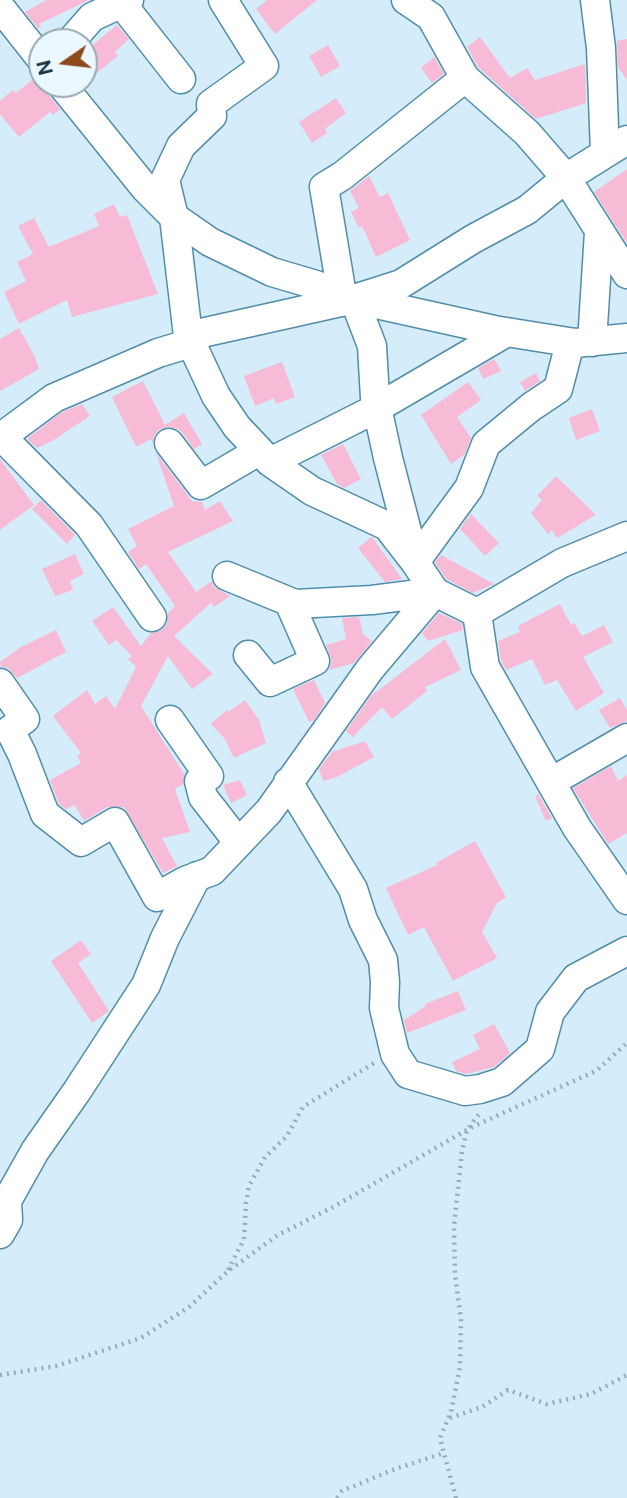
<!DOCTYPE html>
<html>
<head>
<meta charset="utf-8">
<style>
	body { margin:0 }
	#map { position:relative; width:627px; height:1498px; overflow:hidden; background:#d5edfa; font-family:"Public Sans",sans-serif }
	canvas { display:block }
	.north { position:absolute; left:28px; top:28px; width:70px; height:70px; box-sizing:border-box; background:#ecf8ff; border:2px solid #98a9b3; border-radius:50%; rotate:256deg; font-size:19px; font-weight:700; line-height:28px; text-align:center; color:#1a3340 }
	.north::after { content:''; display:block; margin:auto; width:24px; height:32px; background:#8e4a1d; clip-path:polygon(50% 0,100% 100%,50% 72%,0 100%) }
</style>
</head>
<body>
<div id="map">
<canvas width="627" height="1498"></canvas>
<div class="north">N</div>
</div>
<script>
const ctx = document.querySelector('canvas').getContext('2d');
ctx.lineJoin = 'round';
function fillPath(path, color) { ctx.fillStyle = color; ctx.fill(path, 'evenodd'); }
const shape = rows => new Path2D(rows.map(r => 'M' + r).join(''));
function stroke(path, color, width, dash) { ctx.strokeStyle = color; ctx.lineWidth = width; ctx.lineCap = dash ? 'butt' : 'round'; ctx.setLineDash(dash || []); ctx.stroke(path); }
const building = shape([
	[46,0,89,0,39,24,41,27,38,28,25,12],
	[267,0,317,0,275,34,256,9],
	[117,25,129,39,115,52,118,56,84,83,84,52],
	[480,37,510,78,527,68,535,80,585,64,586,103,536,119,478,67,467,47],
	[627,39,627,80,618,67,617,41],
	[328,45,340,66,321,77,309,56],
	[434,57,444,74,432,83,421,68],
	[37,76,42,76,42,84,45,84,48,94,60,109,53,115,50,112,19,137,0,114,0,101,13,90,16,93],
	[336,98,346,113,325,129,327,133,312,143,299,122],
	[627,169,627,243,594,192],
	[369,176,380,197,388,193,410,240,376,257,362,226,359,228,351,212,359,208,350,191],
	[114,204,120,217,127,215,158,294,72,317,67,300,19,324,4,292,26,281,17,262,33,254,18,226,34,218,49,247,99,226,94,214],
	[19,328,35,357,39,369,0,391,0,339],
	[494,359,501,371,483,379,478,368],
	[282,362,295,397,276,404,274,398,255,406,244,376],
	[536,373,540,381,525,391,520,382],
	[143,381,165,425,184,413,202,444,194,449,182,432,176,428,168,427,158,430,154,436,153,444,151,439,136,447,112,397],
	[468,382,481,400,457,417,471,438,464,455,451,464,421,415],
	[82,404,90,416,52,441,37,448,28,440,28,438,62,412],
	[592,409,600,431,576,440,569,418],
	[343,444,361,479,344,488,337,484,321,455],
	[156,453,192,501,202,502,205,510,220,501,233,521,168,552,196,592,212,581,214,587,230,596,214,607,211,603,174,636,213,674,192,689,168,656,141,706,184,774,183,784,175,789,190,832,162,838,177,866,163,873,124,807,107,807,84,821,75,805,66,809,59,804,50,780,81,763,77,756,81,753,53,716,87,690,95,704,106,696,115,709,136,667,128,659,132,656,116,640,109,645,92,621,113,607,141,646,151,633,162,630,167,624,168,613,175,606,146,564,139,569,128,552,137,546,128,529,174,506],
	[0,459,34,505,0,530],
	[556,476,596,515,557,538,552,530,548,534,531,513,542,500,537,496],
	[41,500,75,535,67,544,32,509],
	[471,514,499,543,485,556,460,529],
	[371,537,372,537,402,579,385,582,358,548],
	[75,554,84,574,70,581,73,590,55,596,42,569],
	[441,555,494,584,473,593,446,579,435,562],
	[560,604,571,625,574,623,582,636,604,625,613,642,583,657,604,693,576,711,557,680,545,685,532,659,506,670,501,660,498,641,520,632,518,626],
	[439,613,462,624,463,630,428,641,422,633],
	[359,617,363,634,372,641,354,663,329,670,332,662,326,645,346,639,342,618],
	[56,630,66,652,17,678,8,668,1,667,0,662,21,647],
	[445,639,461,670,425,687,427,691,392,719,382,707,353,737,346,731,371,696],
	[314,680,325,703,314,720,309,722,293,689],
	[620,698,627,710,627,721,610,728,599,710],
	[245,700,259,720,266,743,234,758,225,739,211,724,227,710,228,712],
	[365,741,374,757,337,777,323,781,319,769,332,752],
	[611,766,618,781,627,775,627,833,608,844,573,788],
	[240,780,247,795,231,803,223,785],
	[538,794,552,818,546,821,535,796],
	[475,841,506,897,497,903,482,932,497,958,453,981,424,927,408,935,386,888,437,865,436,863],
	[81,940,91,954,78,963,109,1011,92,1023,51,961],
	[458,991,466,1010,407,1033,404,1020,426,1006,425,1004],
	[494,1024,510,1053,494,1067,466,1074,456,1071,452,1062,480,1049,473,1035]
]);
const path = shape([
	[228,1270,244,1239,246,1203,249,1186,265,1157,287,1136,303,1107,374,1063],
	[0,1375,56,1366,141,1338,189,1307,228,1271,278,1235,335,1206,472,1127,596,1071,627,1043],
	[450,1418,482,1407,508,1390,547,1404,591,1394,627,1375],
	[337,1498,342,1491,395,1469,444,1453],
	[456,1498,440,1438,451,1412,460,1367,461,1319,455,1275,454,1226,462,1151,467,1130,479,1114]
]);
const street = shape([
	[223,0,264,66,211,104,212,116,181,146,165,180,174,217,188,336,216,396,237,427,270,462,312,491,387,526,415,562,469,488,486,444,531,407,558,389,570,343],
	[406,0,431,17,465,78,527,133,566,178,627,274],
	[595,0,601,48,605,153],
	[122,4,181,79],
	[0,7,42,60],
	[70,42,92,17,129,0],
	[61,84,145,188,174,217,210,242,272,272,316,285,354,299,494,330,575,343,627,338],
	[342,295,324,187,342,176,465,78],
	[354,299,372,346,375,398,388,458,415,562,435,592,477,613,562,563,627,536],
	[188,336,354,299,401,284,473,239,527,210,566,178,627,140],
	[592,342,599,232],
	[2,437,89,525,152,617],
	[0,438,54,398,158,353,191,343],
	[169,443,201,485,259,451],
	[270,462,377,408,507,332],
	[227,576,295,604,372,600,435,592],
	[477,613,485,667,577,828,627,900],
	[248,655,270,682,315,661,289,602],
	[0,683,25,719,10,730,22,754,45,814,81,842,115,822,157,897,185,881,212,871,269,811,370,669,435,592],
	[170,720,209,776,199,781,203,797,238,842],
	[288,782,353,889,363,920,383,960,385,982,384,1008,395,1054,408,1074,465,1091,480,1089,502,1082,540,1049,550,1012,576,978,627,951],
	[551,782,627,738],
	[0,1234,8,1220,7,1201,35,1151,77,1091,146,985,165,938,197,876]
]);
fillPath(building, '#f7bbd5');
stroke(street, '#518daa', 31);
stroke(path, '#95adba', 4.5, [2, 5]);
stroke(street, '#fff', 28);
</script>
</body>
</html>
